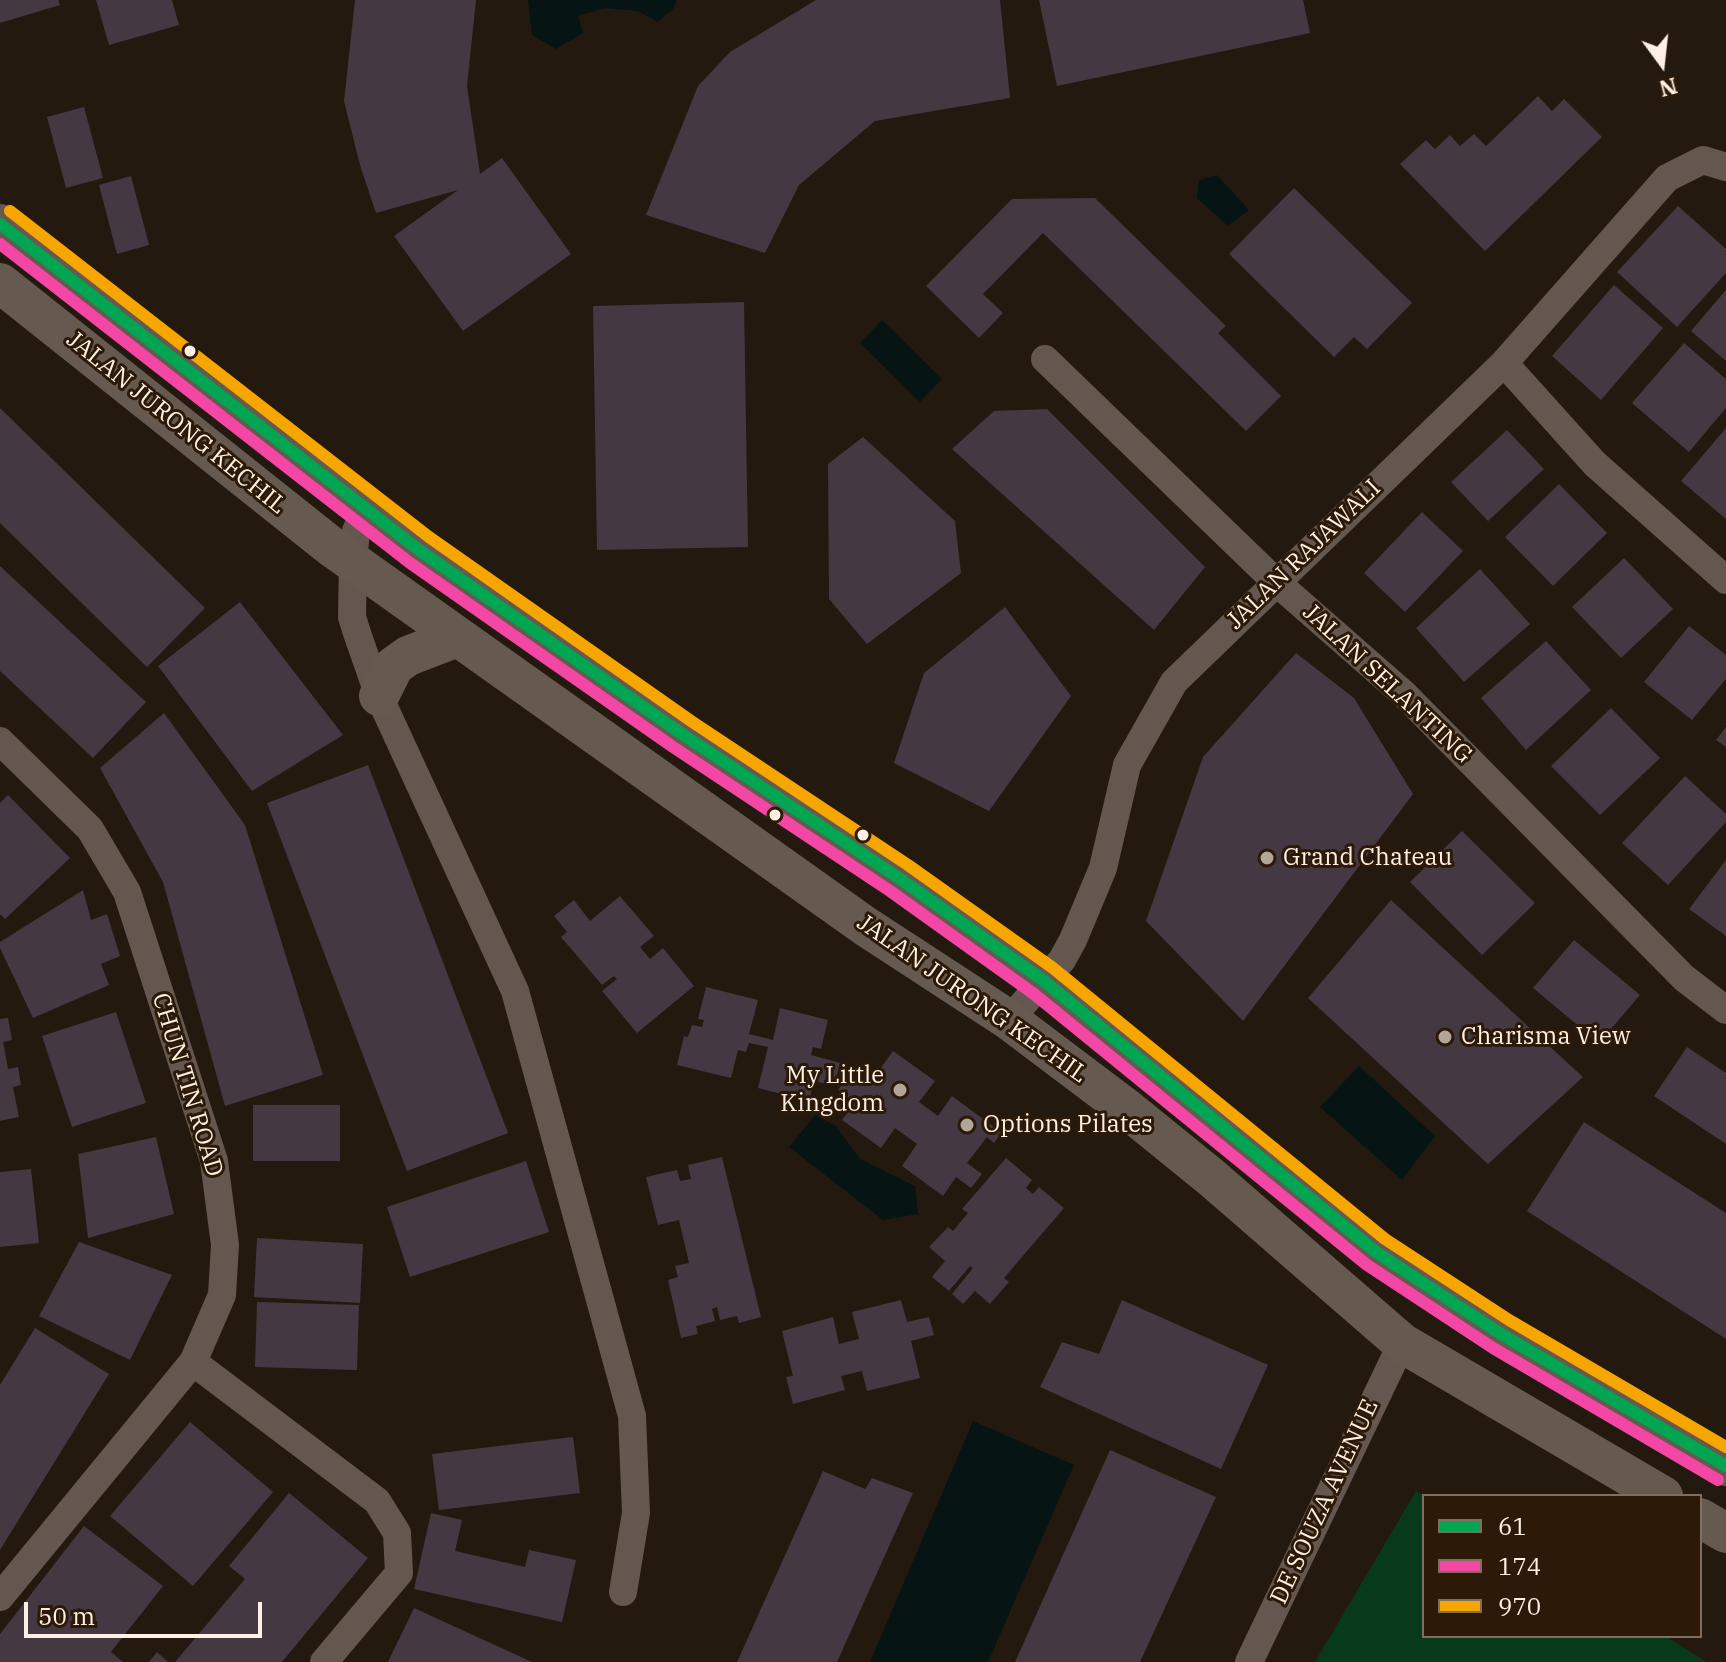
<!DOCTYPE html>
<html>
<head>
<meta charset="utf-8">
<style>
	body { margin:0 }
	#map { position:relative; width:1726px; height:1662px; overflow:hidden; background:#24190f; font-family:"IBM Plex Serif",serif }
	canvas { display:block }
	.legend { position:absolute; left:1422px; top:1494px; width:280px; height:144px; box-sizing:border-box; background:#2c1907; border:2px solid #806f5f; margin:0; padding:10px 14px; list-style:none; font-size:24px; color:#fef0e4 }
	.legend li { display:flex; align-items:center; gap:16px; height:40px }
	.legend b { width:40px; border:2px solid #806f5f }
	.north { position:absolute; left:1622px; top:24px; width:80px; height:80px; -webkit-text-stroke:6px #2c1907; paint-order:stroke; rotate:165deg; font-size:22px; font-weight:700; line-height:32px; text-align:center; color:#fef0e4 }
	.north::after { content:''; display:block; margin:auto; width:28px; height:36px; background:#fef0e4; clip-path:polygon(50% 0,100% 100%,50% 72%,0 100%) }
	.scale { position:absolute; left:24px; top:1602px; width:238px; height:36px; box-sizing:border-box; border:4px solid #fef0e4; border-top:0; padding-left:10px; font-size:24px; line-height:28px; white-space:nowrap; color:#fef0e4; -webkit-text-stroke:6px #2c1907; paint-order:stroke }
</style>
</head>
<body>
<div id="map">
<canvas width="1726" height="1662"></canvas>
<ul class="legend">
<li><b style="height:10px;background:#00a651"></b>61</li>
<li><b style="height:10px;background:#f346a5"></b>174</li>
<li><b style="height:10px;background:#f7a600"></b>970</li>
</ul>
<div class="north">N</div>
<div class="scale">50 m</div>
</div>
<script>
const ctx = document.querySelector('canvas').getContext('2d');
ctx.lineJoin = 'round';
function fillPath(path, color) { ctx.fillStyle = color; ctx.fill(path, 'evenodd'); }
const shape = rows => new Path2D(rows.map(r => 'M' + r).join(''));
function stroke(path, color, width, dash) { ctx.strokeStyle = color; ctx.lineWidth = width; ctx.lineCap = dash ? 'butt' : 'round'; ctx.setLineDash(dash || []); ctx.stroke(path); }
function write(font, color, halo, rows, align = 'center') {
  ctx.font = font + ' "IBM Plex Serif",serif'; ctx.lineWidth = 6; ctx.setLineDash([]); ctx.textBaseline = 'middle'; ctx.strokeStyle = halo; ctx.fillStyle = color; for (const [text, x, y, turn = 0] of rows) {
    ctx.save(); ctx.translate(x, y); ctx.rotate((+turn || 0) * Math.PI / 180); ctx.textAlign = isNaN(turn) ? turn : align; if (halo) ctx.strokeText(text, 0, 0); ctx.fillText(text, 0, 0); ctx.restore();
  }
}
const green = shape([
	[1416,1491,1425,1496,1424,1636,1665,1636,1707,1662,1315,1662]
]);
const water = shape([
	[528,0,677,0,673,9,658,22,638,11,604,8,578,16,583,33,556,49,532,35],
	[1217,175,1249,210,1228,226,1197,198,1199,180],
	[882,320,942,379,920,402,860,343],
	[1359,1066,1435,1136,1402,1180,1320,1107],
	[815,1115,836,1126,860,1159,915,1186,918,1214,883,1220,789,1147],
	[973,1421,1074,1465,988,1662,870,1662]
]);
const building = shape([
	[0,0,58,0,60,5,0,23],
	[96,0,172,0,179,25,109,45],
	[355,0,476,0,467,86,480,174,502,158,571,254,463,331,394,236,458,190,376,213,360,165,344,101],
	[816,0,1000,0,1010,98,875,121,799,185,765,253,646,215,698,86,730,52],
	[1039,0,1303,0,1310,33,1057,86],
	[1538,96,1552,111,1564,99,1602,137,1485,251,1400,164,1426,140,1435,149,1450,135,1460,146,1474,134,1486,146],
	[84,107,103,178,66,188,47,117],
	[131,176,149,245,117,254,99,185],
	[1294,188,1412,303,1367,349,1354,337,1334,357,1229,254],
	[1095,198,1226,326,1218,333,1281,396,1246,431,1043,233,983,294,1003,313,979,338,926,286,1012,199],
	[1678,206,1726,249,1726,273,1677,327,1617,272],
	[1614,285,1663,328,1601,400,1552,356],
	[1726,290,1726,361,1691,331],
	[744,302,748,547,597,550,593,306],
	[1684,343,1726,379,1726,408,1689,452,1632,403],
	[0,408,205,608,147,667,0,523],
	[1047,409,1205,567,1154,630,952,449,994,411],
	[1726,428,1726,519,1681,481],
	[1507,430,1544,469,1488,521,1451,482],
	[863,437,955,521,961,573,867,644,829,599,828,464],
	[1559,484,1607,533,1553,586,1505,537],
	[1422,512,1463,551,1405,612,1364,573],
	[1624,558,1673,609,1621,658,1572,607],
	[0,566,146,702,93,758,0,671],
	[1480,569,1530,624,1464,682,1416,628],
	[240,602,343,735,252,791,158,666],
	[1005,607,1071,696,989,811,894,763,924,673],
	[1689,626,1726,655,1726,679,1692,720,1644,682],
	[1546,641,1591,690,1526,750,1481,698],
	[1296,653,1354,698,1413,794,1243,1021,1146,921,1203,757],
	[1611,708,1660,758,1600,815,1551,766],
	[164,713,245,825,323,1075,225,1106,163,882,100,768],
	[1726,727,1726,747,1716,740],
	[368,765,508,1133,407,1171,267,803],
	[1685,776,1726,814,1726,822,1668,885,1622,843],
	[8,795,70,858,5,919,0,914,0,803],
	[1462,831,1535,903,1482,955,1410,882],
	[1726,860,1726,936,1689,909],
	[83,890,91,920,107,914,120,956,101,964,109,985,33,1018,0,948,0,942],
	[620,896,654,936,640,947,650,959,663,948,694,986,637,1033,602,991,617,979,614,976,602,985,561,937,567,932,554,916,574,900,590,921],
	[1391,900,1583,1077,1488,1164,1308,998],
	[1574,940,1640,995,1599,1043,1533,988],
	[706,987,758,1000,749,1034,773,1040,780,1008,828,1020,821,1049,813,1047,811,1055,840,1063,834,1086,814,1081,809,1101,758,1088,768,1047,749,1043,746,1052,738,1050,731,1078,677,1065,684,1036,688,1037,692,1025,702,1027,704,1020,698,1019],
	[116,1012,146,1103,72,1127,42,1036],
	[8,1018,12,1040,3,1042,8,1069,18,1067,21,1085,13,1087,19,1117,0,1121,0,1019],
	[1687,1047,1726,1073,1726,1144,1654,1096],
	[893,1051,935,1081,919,1102,938,1116,952,1096,1002,1133,994,1143,987,1137,967,1163,982,1174,971,1188,956,1177,943,1196,902,1166,917,1144,895,1128,881,1148,842,1120,855,1103,838,1090,850,1074,868,1086],
	[253,1105,340,1105,340,1161,253,1161],
	[1584,1122,1726,1213,1726,1339,1527,1211],
	[156,1137,174,1214,88,1238,78,1154],
	[722,1157,761,1317,739,1323,737,1316,720,1320,717,1307,712,1309,715,1321,696,1326,698,1334,681,1338,668,1280,678,1277,675,1266,689,1263,679,1220,658,1225,646,1177,677,1170,680,1181,691,1179,688,1165],
	[1006,1158,1032,1180,1026,1188,1033,1194,1039,1187,1064,1208,1004,1278,1009,1282,990,1304,975,1291,963,1304,952,1294,973,1268,970,1266,949,1291,932,1277,945,1261,929,1247,948,1227,953,1231,968,1213,962,1209],
	[526,1161,549,1232,410,1277,387,1207],
	[31,1169,39,1243,0,1247,0,1172],
	[257,1238,363,1244,360,1303,254,1297],
	[79,1242,172,1275,130,1360,39,1316],
	[901,1300,907,1322,929,1317,934,1335,911,1341,920,1378,867,1391,862,1371,841,1376,845,1390,793,1404,786,1377,793,1376,782,1331,833,1317,839,1344,859,1339,852,1312],
	[1122,1300,1268,1365,1221,1469,1040,1387,1062,1342,1099,1354],
	[257,1302,359,1305,357,1370,255,1367],
	[35,1328,109,1374,0,1550,0,1385],
	[190,1422,273,1492,193,1586,110,1516],
	[573,1437,580,1493,439,1510,432,1454],
	[1110,1450,1216,1497,1140,1662,1015,1662],
	[823,1471,865,1489,872,1478,913,1493,837,1662,737,1662],
	[289,1493,368,1558,282,1662,175,1662,245,1579,229,1566],
	[431,1513,462,1520,455,1551,525,1567,529,1550,576,1560,562,1622,414,1589],
	[84,1526,163,1586,111,1652,123,1662,0,1662,0,1634],
	[414,1608,532,1662,388,1662],
	[157,1652,168,1662,149,1662]
]);
const minor = shape([
	[1045,359,1276,582,1405,695,1684,978,1726,1010],
	[1504,363,1595,464,1726,580],
	[366,508,356,531,353,562,352,617,358,636,379,696,515,991,632,1416,636,1513,623,1592],
	[0,741,90,829,127,892,214,1161,225,1245,222,1295,193,1362,0,1597],
	[1009,1020,1062,960,1073,940,1103,868,1127,765,1174,682,1504,363,1667,178,1703,160,1726,167],
	[193,1362,377,1501,397,1533,399,1573,324,1662],
	[1249,1662,1402,1343]
]);
const secondary = shape([
	[0,224,419,550,682,734,899,878,1044,981,1376,1252,1501,1334,1726,1466],
	[0,283,333,548,865,926,1009,1020,1127,1109,1212,1178,1402,1343,1663,1496],
	[379,696,394,666,408,656,457,637],
	[1700,1518,1726,1533]
]);
const bus1 = shape([
	[0,224,419,550,682,734,899,878,1044,981,1376,1252,1501,1334,1726,1466]
]);
const bus2 = shape([
	[0,244,410,563,673,747,890,891,1034,994,1367,1265,1493,1348,1718,1480]
]);
const bus3 = shape([
	[10,211,429,537,691,721,908,865,1053,968,1385,1239,1509,1320,1726,1447]
]);
const markers = [
	[190,351,7,"#fef0e4"],
	[775,815,7,"#fef0e4"],
	[863,835,7,"#fef0e4"],
	[1267,858,8,"#b2a599"],
	[1445,1037,8,"#b2a599"],
	[900,1090,8,"#b2a599"],
	[967,1125,8,"#b2a599"]
];
const streetNames = [
	["JALAN JURONG KECHIL",176,423,39],
	["JALAN RAJAWALI",1304,555,-44],
	["JALAN SELANTING",1387,684,43],
	["JALAN JURONG KECHIL",972,999,35],
	["CHUN TIN ROAD",187,1085,73],
	["DE SOUZA AVENUE",1325,1502,-65]
];
const poiNames = [
	["Grand Chateau",1283,858],
	["Charisma View",1461,1037],
	["My Little",884,1076,"right"],
	["Kingdom",884,1104,"right"],
	["Options Pilates",983,1125]
];
fillPath(green, '#073a18');
fillPath(water, '#061414');
fillPath(building, '#443842');
stroke(minor, '#63574f', 28);
stroke(secondary, '#665a50', 40);
stroke(bus1, '#00a651', 12);
stroke(bus2, '#f346a5', 12);
stroke(bus3, '#f7a600', 12);
for (const [x, y, r, color] of markers) { const dot = new Path2D(); dot.arc(x, y, r, 0, 2 * Math.PI); ctx.fillStyle = color; ctx.fill(dot); stroke(dot, '#2c1907', 3); }
write('24px', '#fef0e4', '#2c1907', streetNames);
write('24px', '#fef0e4', '#2c1907', poiNames, 'left');
</script>
</body>
</html>
